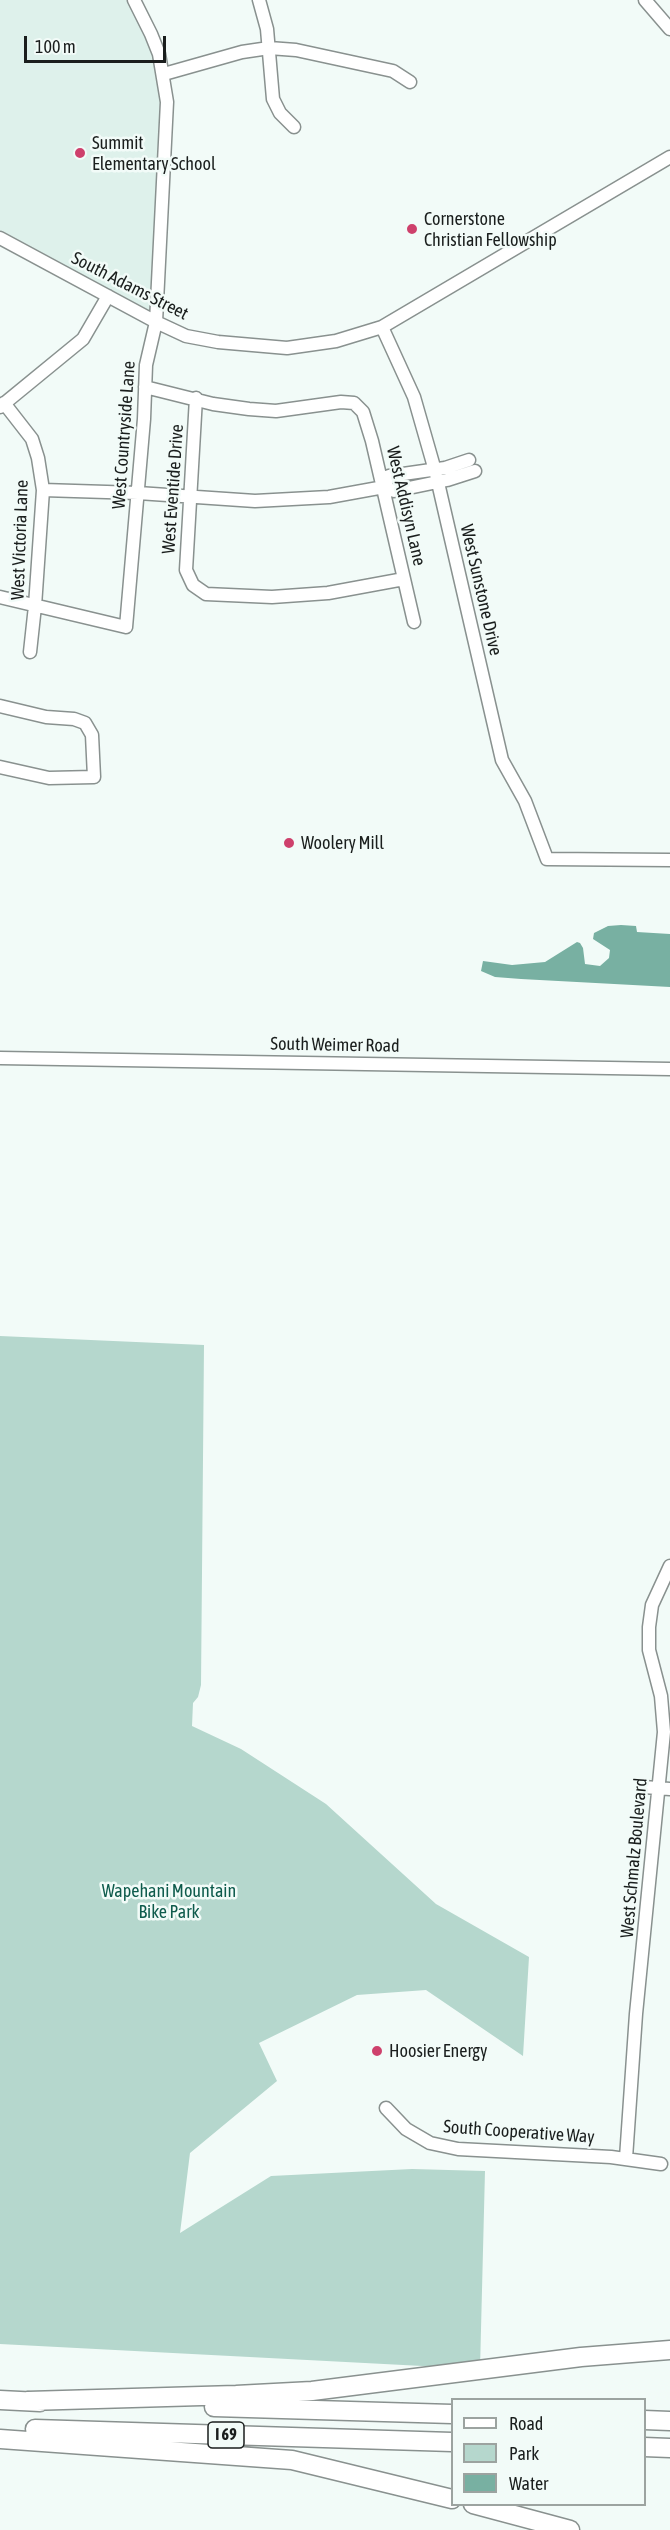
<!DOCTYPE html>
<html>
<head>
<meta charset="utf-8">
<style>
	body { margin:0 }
	#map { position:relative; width:670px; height:2530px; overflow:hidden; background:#f2fbf8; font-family:"Asap Condensed",sans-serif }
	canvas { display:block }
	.legend { position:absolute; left:451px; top:2398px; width:195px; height:108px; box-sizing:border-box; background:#f2fbf8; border:2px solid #9ca3a0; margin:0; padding:8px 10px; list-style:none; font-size:18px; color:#1a1e1d }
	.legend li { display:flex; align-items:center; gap:12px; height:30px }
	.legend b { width:30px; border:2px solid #9ca3a0 }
	.scale { position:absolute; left:24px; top:36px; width:142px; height:27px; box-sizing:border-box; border:3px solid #1a1e1d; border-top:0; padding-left:8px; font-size:18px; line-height:21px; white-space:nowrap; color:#1a1e1d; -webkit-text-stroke:4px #f2fbf8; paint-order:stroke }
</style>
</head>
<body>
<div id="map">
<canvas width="670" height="2530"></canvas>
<ul class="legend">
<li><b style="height:8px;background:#fff"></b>Road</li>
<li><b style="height:16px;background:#b5d7cd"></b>Park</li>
<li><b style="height:16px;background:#78b0a2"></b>Water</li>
</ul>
<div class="scale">100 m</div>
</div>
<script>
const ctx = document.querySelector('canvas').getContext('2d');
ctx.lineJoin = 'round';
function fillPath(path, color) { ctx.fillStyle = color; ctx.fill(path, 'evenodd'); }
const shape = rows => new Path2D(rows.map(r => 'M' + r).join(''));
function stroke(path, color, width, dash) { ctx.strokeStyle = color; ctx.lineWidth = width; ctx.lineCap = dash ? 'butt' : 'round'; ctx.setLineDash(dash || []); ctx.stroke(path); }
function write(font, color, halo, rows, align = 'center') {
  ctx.font = font + ' "Asap Condensed",sans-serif'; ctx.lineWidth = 5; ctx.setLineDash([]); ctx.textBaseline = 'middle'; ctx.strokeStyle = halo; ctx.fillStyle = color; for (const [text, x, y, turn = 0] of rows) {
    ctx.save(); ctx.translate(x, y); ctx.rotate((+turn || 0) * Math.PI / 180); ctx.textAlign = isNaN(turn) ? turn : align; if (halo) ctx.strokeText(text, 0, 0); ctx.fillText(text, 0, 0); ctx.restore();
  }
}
const built = shape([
	[0,0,137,0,162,76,155,325,59,270,0,230]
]);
const green = shape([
	[0,1336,204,1345,201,1685,198,1697,193,1703,192,1726,241,1749,326,1804,436,1904,529,1957,523,2056,426,1990,357,1995,259,2043,277,2081,190,2153,180,2233,271,2176,412,2169,485,2171,480,2369,0,2344]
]);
const water = shape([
	[621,925,636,926,637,932,670,934,670,987,521,979,495,977,481,971,483,961,512,965,545,962,577,942,580,943,583,948,585,964,600,966,609,958,610,950,593,939,594,933,608,926]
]);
const minor = shape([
	[259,0,267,29,273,99,280,113,294,127],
	[645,0,670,29],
	[164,74,242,52,269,48,296,50,393,71,410,82],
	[0,238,156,322,186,336,218,342,287,348,336,341,382,327,670,157],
	[382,327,414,397,436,474,502,760,525,801,547,859,670,860],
	[145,387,213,404,249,409,276,411,341,402,354,403,363,412,372,441,414,622],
	[196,398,186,570,193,585,206,594,272,597,328,593,404,579],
	[4,403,32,439,38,458,43,490,35,606,30,652],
	[0,407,83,339,108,296],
	[384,487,389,476,445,468,469,460],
	[43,490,138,493,255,501,329,497,384,487,394,491,447,480,475,471],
	[0,597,126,627,144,419,146,365,156,322,167,102,159,54,151,34,134,0],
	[0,706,46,717,74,719,85,723,92,735,94,777,49,778,0,767],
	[0,1058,670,1069],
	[644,1787,670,1789],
	[386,2108,406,2129,430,2143,458,2149,611,2157,661,2164],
	[626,2158,636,2014,664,1732,661,1696,649,1650,649,1627,652,1605,670,1566]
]);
const highway = shape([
	[0,2400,40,2402],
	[28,2401,236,2395,312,2391,581,2357,670,2350],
	[214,2407,452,2414],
	[644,2420,670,2421],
	[35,2429,452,2442],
	[0,2439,292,2460,452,2499],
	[644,2447,670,2448],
	[473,2504,570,2530]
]);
const markers = [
	[80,153,6,"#ce406c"],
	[412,229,6,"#ce406c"],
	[289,843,6,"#ce406c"],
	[377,2051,6,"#ce406c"]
];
const shields = [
	[226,2435,36]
];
const shieldNames = [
	["I 69",226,2435]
];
const poiNames = [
	["Summit",92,143],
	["Elementary School",92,164],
	["Cornerstone",424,219],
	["Christian Fellowship",424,240],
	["Woolery Mill",301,843],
	["Hoosier Energy",389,2051]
];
const streetNames = [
	["South Adams Street",130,286,27],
	["West Countryside Lane",124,435,-86],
	["West Eventide Drive",173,489,-86],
	["West Addisyn Lane",406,506,77],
	["West Victoria Lane",20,540,-88],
	["West Sunstone Drive",481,590,77],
	["South Weimer Road",335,1045,1],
	["West Schmalz Boulevard",634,1858,-85],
	["South Cooperative Way",519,2132,4]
];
const parkNames = [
	["Wapehani Mountain",169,1891],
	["Bike Park",169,1912]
];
fillPath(built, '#def1eb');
fillPath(green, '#b5d7cd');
fillPath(water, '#78b0a2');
stroke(minor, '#89918f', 15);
stroke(highway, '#89918f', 21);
stroke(minor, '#fff', 12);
stroke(highway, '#fff', 18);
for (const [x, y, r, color] of markers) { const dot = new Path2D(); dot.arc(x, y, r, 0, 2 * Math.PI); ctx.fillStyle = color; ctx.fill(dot); stroke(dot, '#f2fbf8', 2); }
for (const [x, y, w] of shields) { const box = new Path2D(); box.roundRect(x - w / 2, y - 13, w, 26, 4.5); ctx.fillStyle = '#f2fbf8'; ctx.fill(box); stroke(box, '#1a1e1d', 1.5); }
write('bold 16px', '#1a1e1d', null, shieldNames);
write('18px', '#1a1e1d', '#f2fbf8', poiNames, 'left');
write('18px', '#1a1e1d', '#f2fbf8', streetNames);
write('18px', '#0e5b4c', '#f2fbf8', parkNames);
</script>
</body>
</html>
